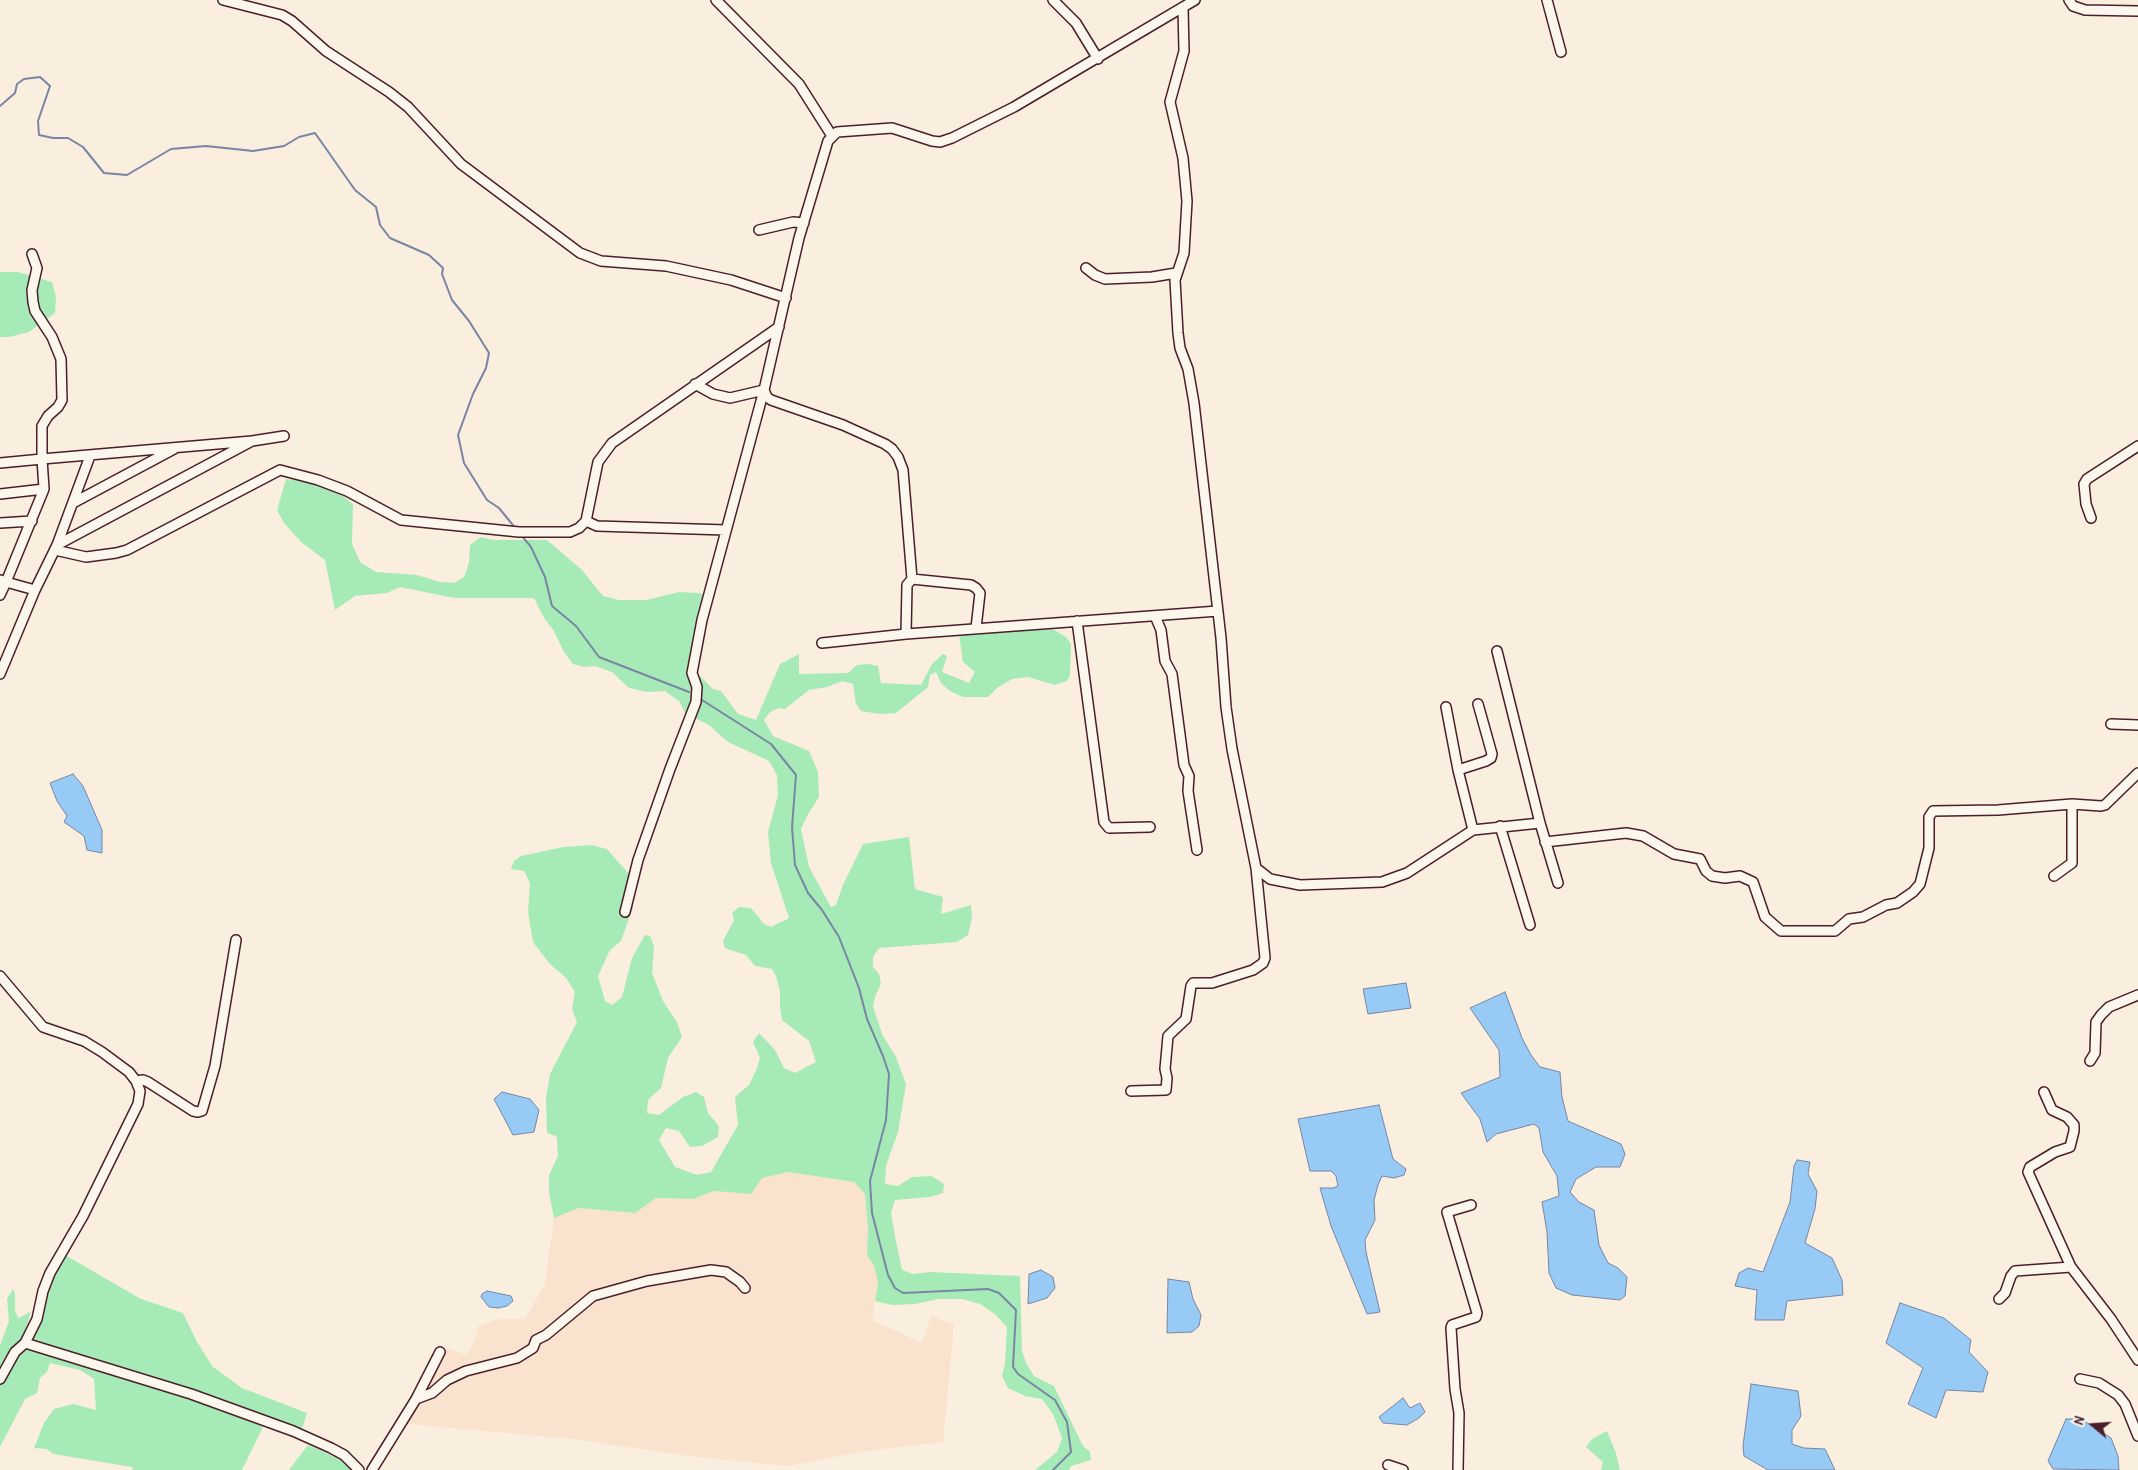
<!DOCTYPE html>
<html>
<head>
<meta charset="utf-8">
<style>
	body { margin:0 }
	#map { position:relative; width:2138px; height:1470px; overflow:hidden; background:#faeede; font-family:"Patrick Hand",sans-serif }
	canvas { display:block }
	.north { position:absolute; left:2068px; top:1400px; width:50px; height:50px; -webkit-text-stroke:4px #fbf7ec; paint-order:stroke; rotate:288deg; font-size:14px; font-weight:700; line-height:20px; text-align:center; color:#4a1f2b }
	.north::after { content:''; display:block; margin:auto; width:18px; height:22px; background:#4a1f2b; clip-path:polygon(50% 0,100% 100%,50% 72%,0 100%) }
</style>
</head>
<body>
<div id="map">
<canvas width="2138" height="1470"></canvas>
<div class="north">N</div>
</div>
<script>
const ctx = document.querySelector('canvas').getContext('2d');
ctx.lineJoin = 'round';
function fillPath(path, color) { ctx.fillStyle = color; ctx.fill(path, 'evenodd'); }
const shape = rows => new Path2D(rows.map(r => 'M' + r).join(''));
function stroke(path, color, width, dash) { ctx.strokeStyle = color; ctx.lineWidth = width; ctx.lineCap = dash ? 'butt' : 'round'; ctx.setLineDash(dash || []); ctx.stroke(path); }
const built = shape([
	[788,1172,854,1182,865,1194,868,1229,867,1255,874,1266,878,1282,872,1320,922,1343,931,1316,954,1324,943,1442,865,1451,789,1466,696,1457,572,1439,406,1424,445,1348,467,1355,474,1341,479,1325,499,1319,525,1319,545,1284,554,1218,579,1208,635,1213,656,1198,693,1199,714,1191,751,1194,762,1178]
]);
const green = shape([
	[0,272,18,272,52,282,56,297,55,313,29,332,9,337,0,337],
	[286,479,313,482,341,495,353,504,352,544,360,562,376,572,417,575,440,582,454,583,464,577,469,563,470,545,481,537,493,540,547,540,581,569,603,596,619,600,646,600,679,592,699,593,712,598,696,672,713,689,721,691,738,714,756,720,780,664,799,654,799,674,848,673,857,665,869,664,878,666,881,683,921,685,932,664,943,654,947,656,942,672,969,683,975,672,963,662,959,634,1053,629,1066,637,1071,644,1070,675,1067,681,1055,685,1028,677,1012,679,997,688,988,697,963,697,950,691,941,683,936,672,930,675,928,687,896,713,880,714,861,711,856,704,853,684,842,681,827,687,809,690,785,709,779,708,770,712,764,720,773,736,809,751,818,772,819,797,807,816,801,829,809,867,831,907,836,905,843,885,863,844,909,837,915,889,943,897,941,914,971,905,972,918,968,935,957,942,879,948,873,957,873,967,879,974,881,984,876,994,873,1006,882,1034,896,1057,906,1084,898,1132,886,1166,885,1184,898,1186,912,1177,932,1176,944,1184,943,1193,930,1197,895,1200,891,1213,896,1241,902,1270,913,1274,930,1272,1020,1276,1022,1351,1027,1365,1034,1376,1054,1386,1083,1446,1090,1452,1091,1460,1071,1466,1069,1470,1035,1470,1057,1452,1062,1438,1053,1414,1042,1399,1025,1396,1008,1388,1002,1376,1005,1364,1007,1327,995,1314,980,1304,962,1299,939,1299,915,1304,892,1305,875,1301,878,1282,874,1266,867,1255,868,1229,865,1194,854,1182,788,1172,762,1178,751,1194,714,1191,693,1199,656,1198,635,1213,579,1208,554,1218,549,1193,549,1175,558,1156,557,1139,556,1136,547,1133,546,1098,550,1074,577,1022,572,1009,575,992,566,978,549,963,533,942,528,912,530,883,524,871,511,869,514,861,521,856,564,847,591,845,607,849,629,874,633,907,621,941,610,950,598,976,605,1001,612,1005,622,997,632,958,645,935,650,936,654,946,652,973,663,1001,677,1022,682,1037,668,1058,661,1088,648,1100,647,1113,659,1115,683,1097,696,1092,704,1097,708,1113,719,1126,718,1137,702,1146,690,1147,679,1131,666,1128,659,1140,675,1167,697,1175,711,1172,738,1125,735,1097,749,1085,757,1068,760,1058,753,1042,759,1033,775,1050,784,1068,795,1073,816,1062,809,1041,782,1020,780,1006,780,991,776,976,772,969,755,966,746,955,725,948,723,941,734,920,732,913,739,907,751,908,764,924,771,927,789,918,771,863,768,832,778,795,777,775,769,761,728,742,709,725,685,713,680,702,665,691,647,692,629,688,612,672,595,666,584,667,573,664,564,652,554,631,544,618,534,598,454,598,400,587,387,593,355,596,335,610,325,560,301,542,284,523,277,510],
	[65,1255,141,1299,183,1313,197,1342,213,1367,242,1388,307,1413,302,1429,30,1340,43,1317,47,1292],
	[13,1289,15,1293,15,1310,18,1318,31,1312,23,1337,27,1349,191,1396,263,1427,242,1470,133,1470,132,1467,53,1454,47,1449,34,1448,44,1423,54,1409,73,1404,96,1410,94,1379,80,1370,50,1363,47,1372,40,1378,37,1393,25,1399,0,1447,0,1346,9,1321,7,1299],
	[1607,1431,1616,1453,1620,1470,1601,1470,1603,1462,1586,1447,1592,1439],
	[308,1445,347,1462,354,1470,289,1470]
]);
const water = shape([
	[73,774,83,786,102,830,102,853,87,850,84,836,64,822,67,816,57,801,50,783,73,774],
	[1406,983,1411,1008,1368,1014,1363,989,1406,983],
	[1505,992,1522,1038,1531,1055,1540,1067,1560,1072,1562,1097,1568,1121,1621,1144,1625,1154,1620,1167,1596,1167,1576,1179,1570,1192,1579,1202,1594,1210,1599,1245,1608,1263,1618,1268,1627,1277,1625,1296,1620,1300,1572,1295,1556,1288,1549,1273,1547,1232,1542,1202,1559,1196,1557,1176,1543,1152,1539,1128,1534,1124,1496,1134,1487,1142,1480,1119,1461,1093,1500,1077,1499,1050,1470,1008,1505,992],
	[502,1092,530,1099,539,1110,534,1132,513,1135,494,1099,502,1092],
	[1379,1105,1393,1159,1406,1169,1404,1175,1394,1178,1382,1176,1378,1185,1374,1200,1375,1220,1365,1240,1366,1252,1380,1312,1367,1314,1331,1226,1320,1188,1333,1188,1338,1186,1336,1176,1331,1171,1310,1171,1298,1119,1379,1105],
	[1797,1160,1810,1162,1808,1174,1817,1191,1815,1209,1805,1243,1832,1258,1842,1280,1843,1295,1787,1301,1784,1320,1755,1320,1757,1290,1735,1286,1739,1273,1748,1268,1763,1272,1790,1202,1794,1166,1797,1160],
	[1041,1270,1053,1277,1055,1288,1047,1298,1028,1304,1029,1274,1041,1270],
	[1168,1279,1189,1282,1193,1299,1201,1315,1199,1326,1192,1332,1167,1333,1168,1279],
	[487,1291,511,1296,513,1301,507,1306,498,1308,489,1307,481,1297,482,1294,487,1291],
	[1900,1303,1944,1318,1971,1340,1969,1352,1988,1372,1983,1392,1946,1390,1936,1418,1908,1404,1923,1368,1886,1343,1900,1303],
	[1751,1384,1798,1391,1801,1416,1792,1430,1792,1444,1804,1448,1825,1449,1835,1470,1768,1470,1744,1456,1743,1446,1751,1384],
	[1403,1398,1410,1408,1420,1403,1425,1412,1419,1418,1407,1425,1383,1423,1379,1417,1403,1398],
	[2066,1419,2081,1419,2111,1438,2118,1456,2119,1470,2053,1469,2048,1461,2066,1419]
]);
const stream = shape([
	[0,106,15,93,17,84,24,79,40,77,50,86,38,121,39,135,53,138,68,138,83,147,104,173,127,175,171,149,206,146,253,151,284,146,299,137,315,133,355,190,376,207,380,225,390,238,429,255,443,268,442,274,452,300,469,321,489,353,486,368,473,394,458,435,464,463,487,500,499,508,516,529],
	[521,535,531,547,545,577,552,606,576,626,599,657,689,692],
	[702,700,771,744,796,775,792,827,795,865,808,893,822,910,839,937,859,988,867,1019,883,1056,889,1074,886,1120,870,1181,872,1213,888,1275,895,1288,903,1293,988,1289,999,1293,1016,1310,1013,1367,1018,1374,1055,1400,1067,1422,1071,1452,1053,1470]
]);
const minor = shape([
	[223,0,282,15,292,21,326,51,389,92,408,107,461,164,580,253,601,261,666,266,731,280,786,298],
	[716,0,799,84,832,136],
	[1053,0,1076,23,1098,59],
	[1547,0,1561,52],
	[2069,0,2073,6,2085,10,2138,11],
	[759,230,793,222,804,223],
	[1086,268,1095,275,1105,279,1152,277,1176,273],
	[695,384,713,394,730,398,764,390,767,397,771,400,843,425,885,444,892,449,898,457,903,470,912,579,971,585,976,588,980,593,976,628],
	[252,441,284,436],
	[0,463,42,459,42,426,48,416,58,407,62,400,61,359,52,337,35,311,33,302,32,290,37,268,32,254],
	[0,494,44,489],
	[73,503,174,449],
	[2091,518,2086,504,2084,484,2087,479,2138,446],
	[586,521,597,526,726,530],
	[0,523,32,521],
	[55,550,86,557,116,553,127,550,280,470,318,480,347,491,401,520,519,532,570,532,579,528,586,521,598,462,612,443,779,327],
	[0,580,6,582,44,489,42,459,252,441,57,545],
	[0,595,6,582,35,590],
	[1155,616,1161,630,1165,661,1172,674,1184,765,1189,776,1188,791,1197,850],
	[1077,621,1104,822,1109,828,1150,827],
	[906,634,907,585,912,579],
	[822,643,906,634,1218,611],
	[1497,651,1540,823],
	[0,674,35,590,57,545,90,456],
	[1446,707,1458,770],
	[2111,724,2138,725],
	[1500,826,1530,925],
	[1473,830,1540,823,1558,883],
	[1545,842,1626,833,1643,836,1674,854,1700,859,1706,871,1712,876,1725,878,1740,876,1753,882,1765,917,1781,931,1835,931,1849,919,1863,917,1886,905,1897,903,1913,892,1920,884,1929,848,1929,817,1933,811,1998,810,2072,804,2101,806,2105,805,2138,773],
	[1256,868,1270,879,1300,885,1382,882,1407,873,1473,830,1458,770,1486,761,1491,758,1492,754,1478,704],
	[2054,876,2072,863,2072,804],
	[625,912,638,860,670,769,696,702,697,687,692,673,702,620,764,390,799,238,828,141,837,132,892,128,932,141,940,142,952,138,1014,107,1195,0],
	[0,976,43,1027,84,1041,102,1052,129,1072,136,1081,140,1091,138,1104,83,1216,50,1273,43,1291,37,1319,25,1343,191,1394,293,1431,331,1448,344,1455,359,1470],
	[2090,1061,2095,1053,2096,1022,2101,1015,2109,1007,2138,995],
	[136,1081,143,1080,148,1082,193,1111,198,1112,202,1111,215,1066,236,940],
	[1131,1091,1166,1090,1167,1078,1165,1069,1168,1036,1186,1019,1191,986,1193,983,1212,983,1253,970,1263,963,1265,958,1256,868,1232,749,1226,707,1221,638,1194,403,1188,369,1180,348,1178,333,1175,280,1184,253,1187,201,1183,158,1170,102,1184,51,1183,8],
	[2044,1092,2052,1110,2067,1117,2074,1125,2074,1131,2070,1147,2055,1152,2030,1167,2028,1172,2071,1267,2111,1319,2138,1360],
	[1999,1299,2005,1293,2011,1276,2015,1271,2071,1267],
	[0,1379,15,1352,25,1343],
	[2080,1379,2099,1383,2118,1395,2125,1404,2138,1436],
	[416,1399,432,1393,447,1380,466,1371,517,1358,533,1348,536,1340,546,1335,593,1296,647,1281,711,1270,726,1272,740,1282,745,1288],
	[1388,1465,1403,1470],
	[372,1470,416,1399,440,1352],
	[1458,1470,1459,1413,1455,1389,1451,1328,1452,1325,1476,1317,1477,1313,1447,1212,1471,1205]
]);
fillPath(built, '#f9e3ce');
fillPath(green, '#a6ebb7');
fillPath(water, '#97caf4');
stroke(water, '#7886a4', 1);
stroke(stream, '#7886a4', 2);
stroke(minor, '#4a1f2b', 12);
stroke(minor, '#fbf7ec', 9);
</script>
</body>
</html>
